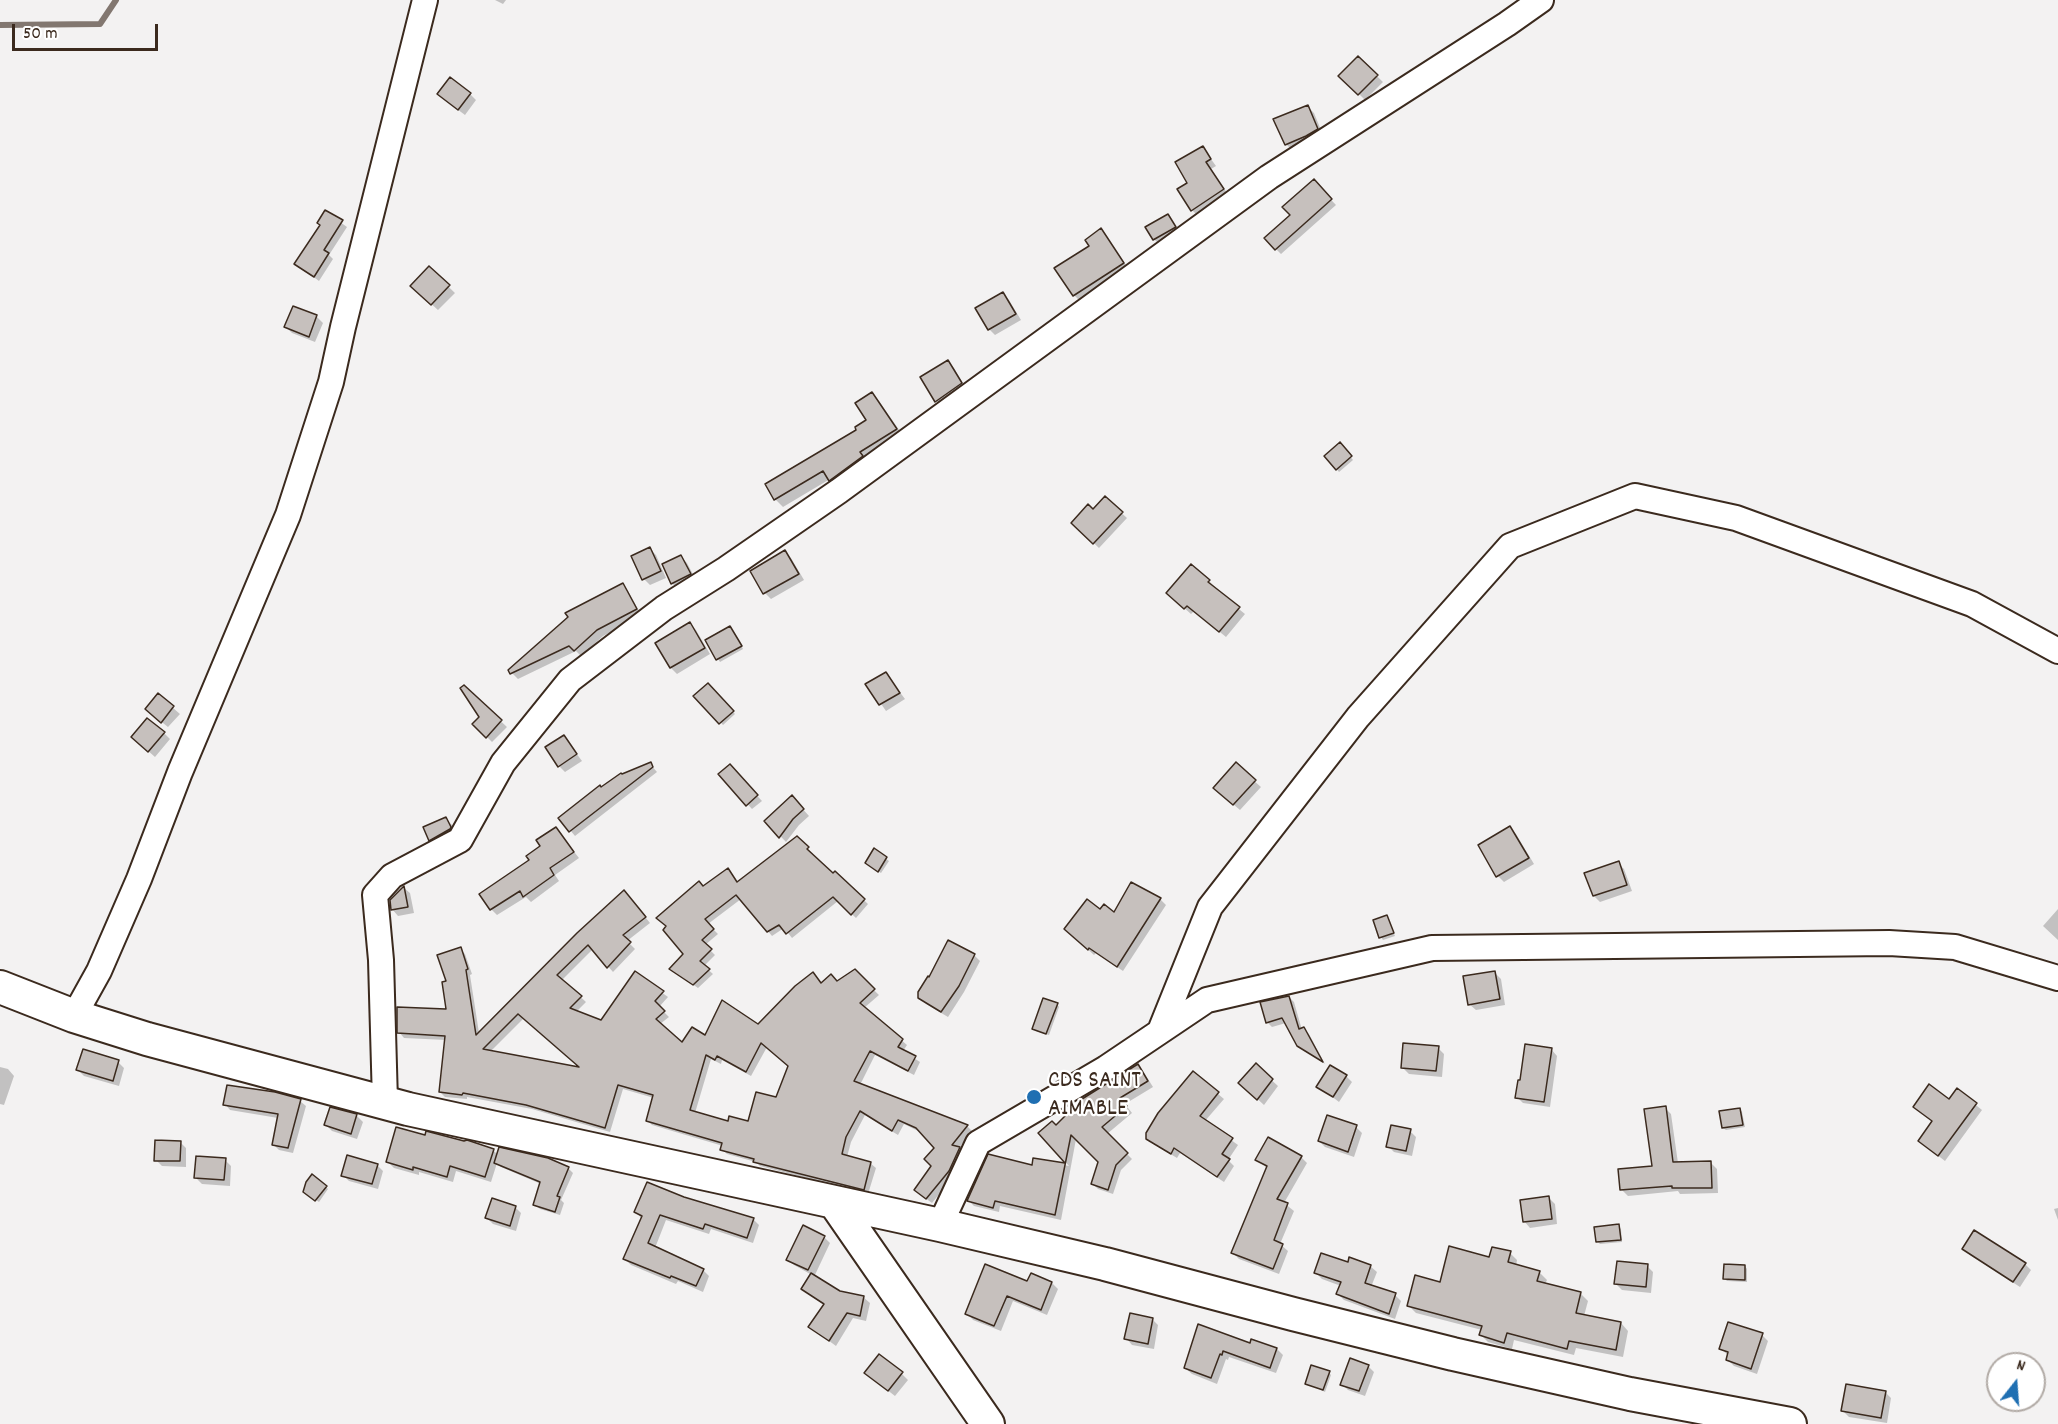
<!DOCTYPE html>
<html>
<head>
<meta charset="utf-8">
<style>
	body { margin:0 }
	#map { position:relative; width:2058px; height:1424px; overflow:hidden; background:#f3f2f2; font-family:Dekko,sans-serif }
	canvas { display:block }
	.north { position:absolute; left:1986px; top:1352px; width:60px; height:60px; box-sizing:border-box; background:#fff; border:2px solid #b1aaa5; border-radius:50%; rotate:17deg; font-size:16px; font-weight:700; line-height:24px; text-align:center; color:#3b2a1e }
	.north::after { content:''; display:block; margin:auto; width:21px; height:27px; background:#1f6fb2; clip-path:polygon(50% 0,100% 100%,50% 72%,0 100%) }
	.scale { position:absolute; left:12px; top:24px; width:146px; height:27px; box-sizing:border-box; border:3px solid #3b2a1e; border-top:0; padding-left:8px; font-size:18px; line-height:21px; white-space:nowrap; color:#3b2a1e; -webkit-text-stroke:4px #fff; paint-order:stroke }
</style>
</head>
<body>
<div id="map">
<canvas width="2058" height="1424"></canvas>
<div class="north">N</div>
<div class="scale">50 m</div>
</div>
<script>
const ctx = document.querySelector('canvas').getContext('2d');
ctx.lineJoin = 'round';
function fillPath(path, color) { ctx.fillStyle = color; ctx.fill(path, 'evenodd'); }
const shape = rows => new Path2D(rows.map(r => 'M' + r).join(''));
function stroke(path, color, width, dash) { ctx.strokeStyle = color; ctx.lineWidth = width; ctx.lineCap = dash ? 'butt' : 'round'; ctx.setLineDash(dash || []); ctx.stroke(path); }
function write(font, color, halo, rows, align = 'center') {
  ctx.font = font + ' Dekko,sans-serif'; ctx.lineWidth = 4.5; ctx.setLineDash([]); ctx.textBaseline = 'middle'; ctx.strokeStyle = halo; ctx.fillStyle = color; for (const [text, x, y, turn = 0] of rows) {
    ctx.save(); ctx.translate(x, y); ctx.rotate((+turn || 0) * Math.PI / 180); ctx.textAlign = isNaN(turn) ? turn : align; if (halo) ctx.strokeText(text, 0, 0); ctx.fillText(text, 0, 0); ctx.restore();
  }
}
const shadow = shape([
	[495,0,506,0,503,4],
	[1358,58,1383,82,1365,100,1341,76],
	[470,94,476,100,465,115,445,100],
	[1307,106,1314,113,1323,135,1292,150,1286,144],
	[1203,148,1216,166,1211,169,1229,196,1198,216,1192,210,1189,183],
	[1313,181,1336,205,1281,254,1276,249,1292,215],
	[326,212,347,227,329,255,333,259,319,281,296,264,321,225],
	[1171,219,1177,230,1157,242,1154,239],
	[1101,230,1128,268,1079,300,1074,295,1092,246],
	[429,268,455,293,438,310,418,292],
	[1003,294,1009,300,1021,320,995,335,989,329],
	[294,308,317,317,323,323,315,342,292,333,286,327],
	[948,362,954,368,967,390,942,407,936,401],
	[871,394,879,401,904,437,838,487,830,479,783,507,775,499,859,431,868,421],
	[1340,444,1353,460,1339,472,1326,456],
	[1105,498,1127,518,1099,548,1073,523,1093,511],
	[650,549,656,555,666,578,650,585,644,579],
	[785,552,791,558,804,580,771,599,765,593],
	[681,557,687,563,696,580,678,589,672,583],
	[1209,581,1215,587,1213,588,1245,614,1226,637,1194,611,1191,614,1174,599],
	[622,585,628,591,642,616,603,636,581,656,576,651,518,679,512,673],
	[690,624,696,630,710,654,677,674,671,668,657,644],
	[733,631,743,649,720,662,707,641],
	[886,674,905,699,886,711,868,685],
	[708,685,735,714,723,725,695,696],
	[464,687,507,727,492,742,474,724,480,718],
	[158,695,180,714,168,727,153,715],
	[164,733,170,739,155,757,139,743],
	[564,737,582,761,565,772,559,766],
	[650,764,657,772,575,836,560,818,602,788],
	[1236,765,1261,787,1240,810,1221,794],
	[729,766,762,801,752,809,720,774],
	[792,797,809,816,799,825,786,842,766,821],
	[446,819,452,825,456,834,436,846,430,840],
	[1510,828,1516,834,1534,864,1504,882,1498,876],
	[556,829,579,858,555,875,559,881,531,902,526,897,497,915,491,909],
	[797,837,833,876,835,873,868,904,856,918,838,901,792,938,784,928,772,936,741,899,708,924,718,934,705,945,715,955,704,966,713,974,698,988,676,973,685,954,704,888,732,874,738,883],
	[874,851,889,861,881,873,866,863],
	[1618,863,1624,869,1632,891,1600,902,1594,896],
	[1131,884,1160,899,1166,905,1123,971,1096,953,1094,955,1072,935,1100,912,1115,914],
	[404,888,410,893,414,913,398,916,392,909],
	[629,897,650,923,627,941,635,949,613,972,593,949,562,980,586,1002,576,1012,602,1021,635,973,668,997,659,1007,669,1017,660,1024,682,1044,759,1026,821,984,838,983,854,971,879,995,864,1008,907,1045,903,1051,920,1062,914,1075,875,1055,860,1085,967,1126,972,1131,959,1148,965,1154,954,1176,932,1203,921,1195,933,1166,936,1148,922,1133,904,1124,898,1135,865,1115,851,1142,847,1157,870,1163,876,1168,868,1194,760,1166,756,1162,727,1154,722,1149,723,1146,652,1125,647,1120,654,1098,623,1089,610,1132,532,1109,467,1097,467,1099,445,1097,440,1092,446,1040,404,1038,399,1032,448,1011,448,983,460,949,465,954,472,974,470,975,479,1033],
	[524,1018,583,1069,490,1052],
	[767,1047,790,1066,777,1099,749,1122,729,1123,695,1113,711,1059,721,1064,722,1060,751,1076],
	[2058,909,2058,940,2043,926],
	[1386,917,1395,936,1383,940,1381,937],
	[974,955,980,961,964,992,948,1017,926,1004,919,997],
	[1495,973,1501,979,1505,1005,1476,1010,1469,1004],
	[1289,997,1294,1002,1302,1030,1304,1029,1309,1034,1325,1064,1298,1045,1286,1023,1272,1027,1267,1022],
	[1057,1004,1059,1007,1049,1035,1036,1031,1034,1028],
	[1438,1048,1444,1054,1442,1077,1409,1074,1402,1067],
	[1551,1049,1557,1056,1550,1107,1523,1103,1517,1097],
	[118,1062,124,1068,119,1086,84,1076,78,1070],
	[1138,1065,1143,1071,1153,1087,1125,1104,1132,1113,1107,1134,1132,1159,1121,1170,1113,1194,1098,1189,1093,1184,1100,1162,1076,1139,1061,1220,1000,1206,999,1212,974,1206,969,1201,1033,1167,1034,1159,1069,1166,1040,1133,1056,1127],
	[1256,1066,1278,1086,1264,1105,1240,1083],
	[0,1067,8,1069,14,1076,4,1105,0,1104],
	[1193,1073,1224,1099,1205,1121,1238,1145,1228,1160,1234,1166,1224,1182,1180,1153,1177,1158,1154,1144,1148,1138],
	[1346,1076,1352,1082,1339,1102,1318,1086],
	[1957,1090,1982,1110,1945,1161,1919,1141,1934,1122,1915,1107,1950,1101],
	[300,1101,306,1106,293,1153,279,1150,273,1144,278,1118,230,1110,225,1104],
	[1665,1108,1671,1114,1678,1163,1711,1163,1717,1169,1718,1193,1680,1194,1678,1191,1628,1196,1622,1190,1654,1167],
	[1740,1109,1742,1112,1745,1127,1726,1130,1723,1128],
	[356,1115,363,1122,357,1139,332,1131,326,1125],
	[1356,1127,1362,1133,1354,1157,1325,1147,1319,1141],
	[1410,1131,1416,1137,1412,1156,1394,1152,1388,1146],
	[180,1142,186,1148,186,1167,162,1166,156,1160],
	[493,1150,498,1155,568,1168,573,1173,561,1200,564,1203,560,1215,540,1209,535,1205,541,1184,501,1167,497,1163,491,1182,456,1171,453,1182,419,1172,419,1175,394,1168,388,1162],
	[1301,1157,1307,1163,1284,1203,1294,1211,1280,1244,1288,1251,1279,1274,1239,1259,1233,1253,1267,1168,1257,1160],
	[225,1160,231,1166,230,1186,202,1184,196,1178],
	[377,1165,383,1171,378,1189,349,1181,343,1175],
	[326,1187,328,1189,319,1202,307,1194],
	[683,1198,753,1219,759,1225,753,1243,711,1229,709,1234,666,1220,655,1248,703,1270,709,1276,703,1292,678,1281,676,1284,631,1265,625,1259,642,1219,636,1212],
	[1549,1198,1555,1204,1557,1224,1530,1228,1524,1221],
	[515,1207,521,1213,516,1231,493,1224,487,1218],
	[2058,1208,2058,1220,2054,1209],
	[1618,1226,1621,1229,1622,1242,1600,1244,1597,1241],
	[824,1237,830,1243,814,1277,839,1293,863,1297,870,1303,866,1321,853,1318,836,1346,810,1327,825,1305,803,1289,812,1275,794,1265,788,1259],
	[1964,1249,2025,1264,2031,1270,2020,1287,1970,1255],
	[1510,1253,1517,1260,1516,1266,1539,1272,1547,1280,1545,1284,1580,1293,1588,1301,1584,1316,1621,1323,1628,1331,1623,1357,1576,1348,1574,1355,1514,1340,1512,1349,1488,1342,1481,1335,1482,1330,1416,1313,1409,1306,1441,1284,1490,1258],
	[1349,1264,1370,1266,1377,1272,1371,1287,1395,1295,1401,1301,1395,1319,1344,1300,1338,1294,1341,1286,1322,1279,1316,1273],
	[1647,1266,1653,1272,1651,1293,1622,1290,1616,1284],
	[1745,1266,1747,1269,1747,1282,1727,1281,1725,1279],
	[1032,1275,1052,1283,1058,1289,1047,1315,1013,1301,1001,1331,973,1320,967,1313,1028,1283],
	[1152,1319,1158,1325,1154,1349,1132,1345,1126,1338],
	[1199,1326,1251,1345,1252,1340,1277,1349,1283,1355,1276,1373,1229,1357,1228,1360,1226,1359,1217,1384,1192,1374,1185,1368],
	[1762,1335,1768,1341,1757,1374,1734,1366,1728,1360,1729,1356,1721,1349],
	[1368,1366,1374,1372,1365,1396,1348,1390,1342,1384],
	[1329,1373,1331,1375,1325,1392,1307,1383],
	[902,1374,908,1380,895,1396,873,1379],
	[1885,1392,1891,1398,1887,1423,1849,1417,1843,1411]
]);
const stream = shape([
	[0,25,100,24,116,0]
]);
const building = shape([
	[1358,56,1378,75,1358,95,1338,76,1358,56],
	[450,77,471,93,458,110,437,94,450,77],
	[1308,105,1318,129,1306,136,1285,145,1273,119,1308,105],
	[1203,146,1211,159,1206,162,1224,189,1191,211,1177,189,1187,183,1175,162,1203,146],
	[1314,179,1332,199,1275,250,1264,238,1290,215,1282,207,1314,179],
	[325,210,343,220,324,250,329,253,314,277,294,264,320,225,317,223,325,210],
	[1168,214,1176,227,1153,240,1145,227,1168,214],
	[1101,228,1124,263,1073,296,1054,268,1089,246,1085,240,1101,228],
	[429,266,450,285,431,305,410,286,429,266],
	[1003,292,1016,314,988,330,975,308,1003,292],
	[293,306,317,315,309,337,284,327,293,306],
	[948,360,962,383,935,402,920,377,948,360],
	[872,392,897,429,860,452,863,456,829,481,823,471,774,500,765,484,856,430,855,427,866,420,855,403,872,392],
	[1340,442,1352,456,1336,470,1324,456,1340,442],
	[1105,496,1123,512,1093,544,1071,523,1088,504,1093,509,1105,496],
	[650,547,661,571,642,580,631,556,650,547],
	[785,550,799,574,763,594,750,571,785,550],
	[681,555,691,574,671,584,662,564,681,555],
	[1191,564,1210,580,1208,582,1240,607,1219,632,1187,606,1184,609,1166,593,1191,564],
	[623,583,637,609,597,630,574,651,569,646,510,674,508,670,568,617,565,613,623,583],
	[690,622,705,648,670,668,655,643,690,622],
	[730,626,742,646,716,660,705,640,730,626],
	[886,672,900,693,879,705,865,684,886,672],
	[708,683,734,711,719,724,693,696,708,683],
	[464,685,502,720,486,738,472,724,479,717,460,688,464,685],
	[158,693,174,706,161,723,145,709,158,693],
	[147,718,165,732,148,752,131,737,147,718],
	[564,735,577,754,558,767,545,747,564,735],
	[651,762,653,767,569,832,558,818,600,785,601,787,621,773,622,774,651,762],
	[1236,762,1256,780,1233,805,1213,788,1236,762],
	[730,764,758,795,746,806,718,774,730,764],
	[792,795,804,809,793,819,779,838,764,821,792,795],
	[446,817,451,827,450,829,429,841,423,827,446,817],
	[1510,826,1529,858,1496,877,1478,845,1510,826],
	[556,827,574,852,550,868,554,875,523,897,520,891,490,910,479,894,529,860,526,856,540,846,536,840,556,827],
	[797,836,809,847,807,849,833,873,835,871,865,899,851,915,833,897,786,934,779,925,767,932,736,895,705,919,714,929,702,940,712,949,700,961,710,969,693,985,669,969,683,954,663,930,666,926,656,918,699,881,703,886,728,868,737,882,797,836],
	[874,848,887,857,878,872,865,863,874,848],
	[1619,861,1627,885,1593,896,1584,873,1619,861],
	[1131,882,1161,898,1117,967,1089,948,1088,950,1064,929,1087,899,1100,909,1104,904,1114,912,1131,882],
	[404,886,408,907,391,910,390,900,404,886],
	[624,890,646,917,623,935,631,942,607,968,588,945,557,975,582,996,570,1008,601,1020,635,971,664,991,655,1001,665,1011,656,1019,682,1042,692,1027,705,1035,722,1000,758,1024,795,986,813,972,821,983,831,974,837,981,855,969,875,989,860,1003,903,1039,898,1047,916,1056,908,1071,870,1051,854,1081,968,1125,952,1145,960,1147,949,1171,926,1199,914,1190,931,1166,924,1159,934,1148,916,1128,898,1120,892,1131,860,1111,846,1137,842,1154,871,1162,864,1190,753,1162,754,1159,720,1150,722,1143,646,1121,653,1095,618,1085,605,1128,526,1105,463,1093,462,1095,439,1092,445,1036,397,1033,397,1007,446,1009,442,982,446,981,437,955,461,947,468,969,466,970,476,1035,577,933,624,890],
	[518,1014,579,1067,483,1049,518,1014],
	[761,1043,788,1066,776,1097,756,1092,748,1121,729,1116,728,1121,690,1110,706,1055,715,1060,717,1056,746,1072,761,1043],
	[1387,915,1394,933,1379,938,1373,920,1387,915],
	[948,940,975,954,959,986,941,1012,918,998,918,992,928,976,929,977,948,940],
	[1495,971,1500,999,1468,1005,1463,976,1495,971],
	[1289,996,1299,1029,1304,1027,1323,1062,1297,1046,1282,1018,1266,1023,1260,1002,1289,996],
	[1043,998,1058,1003,1046,1034,1032,1029,1043,998],
	[1403,1043,1439,1046,1436,1071,1401,1068,1403,1043],
	[1525,1044,1552,1048,1544,1102,1515,1098,1518,1080,1520,1080,1525,1044],
	[83,1049,119,1060,113,1081,76,1070,83,1049],
	[1256,1063,1273,1079,1257,1100,1238,1083,1256,1063],
	[1138,1064,1148,1081,1120,1098,1127,1106,1102,1127,1128,1153,1116,1165,1108,1190,1091,1184,1098,1162,1071,1135,1055,1215,995,1201,993,1208,967,1201,988,1154,1032,1165,1033,1158,1065,1163,1038,1133,1052,1121,1056,1125,1082,1099,1138,1064],
	[1330,1065,1347,1075,1333,1097,1316,1087,1330,1065],
	[1193,1071,1219,1092,1200,1116,1233,1138,1222,1154,1230,1159,1217,1177,1174,1148,1171,1154,1146,1139,1146,1133,1158,1113,1193,1071],
	[1929,1084,1949,1099,1957,1088,1977,1103,1938,1156,1918,1141,1932,1121,1913,1107,1929,1084],
	[227,1085,275,1092,301,1099,288,1148,272,1145,278,1114,223,1105,227,1085],
	[1666,1106,1673,1162,1711,1161,1712,1188,1672,1188,1672,1186,1620,1190,1618,1169,1652,1166,1644,1109,1666,1106],
	[330,1107,357,1114,351,1134,324,1125,330,1107],
	[1740,1108,1743,1125,1722,1128,1719,1111,1740,1108],
	[1327,1115,1357,1125,1348,1152,1318,1141,1327,1115],
	[1391,1125,1411,1129,1406,1151,1386,1147,1391,1125],
	[396,1127,425,1135,426,1131,464,1141,467,1140,494,1149,485,1177,450,1166,447,1177,413,1167,413,1170,386,1162,396,1127],
	[1268,1137,1302,1156,1277,1199,1288,1203,1274,1240,1283,1244,1273,1269,1231,1253,1267,1166,1255,1160,1268,1137],
	[155,1140,181,1141,180,1161,154,1161,155,1140],
	[499,1147,548,1158,569,1167,557,1196,560,1197,555,1212,533,1205,540,1182,494,1163,499,1147],
	[347,1155,378,1164,372,1184,341,1176,347,1155],
	[196,1156,226,1158,224,1180,194,1178,196,1156],
	[312,1174,327,1186,315,1201,303,1192,306,1182,312,1174],
	[647,1182,684,1197,754,1218,747,1238,705,1224,703,1229,660,1215,648,1243,704,1269,696,1286,671,1276,670,1278,623,1259,642,1216,634,1212,647,1182],
	[1549,1196,1552,1219,1523,1222,1520,1200,1549,1196],
	[492,1198,516,1206,510,1226,485,1218,492,1198],
	[1619,1224,1621,1240,1596,1242,1594,1227,1619,1224],
	[803,1225,825,1236,808,1270,786,1260,803,1225],
	[1974,1230,2026,1263,2013,1282,1962,1249,1974,1230],
	[1449,1246,1489,1257,1492,1247,1511,1251,1508,1262,1540,1271,1537,1281,1581,1292,1576,1313,1621,1322,1616,1350,1569,1341,1567,1349,1507,1333,1504,1343,1479,1335,1482,1326,1407,1306,1415,1275,1440,1282,1449,1246],
	[1321,1253,1348,1262,1349,1257,1371,1265,1365,1283,1396,1293,1389,1314,1336,1294,1341,1282,1314,1273,1321,1253],
	[1617,1261,1648,1264,1646,1287,1614,1284,1617,1261],
	[985,1264,1027,1281,1031,1273,1052,1282,1041,1310,1007,1296,994,1326,965,1314,985,1264],
	[1724,1264,1745,1265,1745,1280,1723,1279,1724,1264],
	[811,1273,840,1291,864,1296,860,1316,847,1313,829,1341,808,1327,824,1304,801,1289,811,1273],
	[1130,1313,1153,1318,1148,1344,1124,1339,1130,1313],
	[1728,1322,1763,1333,1751,1369,1726,1360,1728,1352,1719,1349,1728,1322],
	[1198,1324,1250,1343,1251,1339,1277,1348,1270,1368,1223,1351,1222,1355,1220,1354,1211,1378,1184,1368,1198,1324],
	[879,1354,903,1372,888,1391,864,1373,879,1354],
	[1350,1358,1369,1365,1359,1391,1340,1385,1350,1358],
	[1311,1365,1330,1371,1323,1390,1305,1384,1311,1365],
	[1846,1384,1886,1391,1881,1418,1841,1411,1846,1384]
]);
const minor = shape([
	[74,1016,99,971,139,879,180,772,288,515,331,382,343,327,425,0],
	[1160,1031,1210,907,1358,717,1510,546,1635,496,1736,518,1972,604,2058,651],
	[385,1102,381,960,375,895,392,876,460,840,503,763,570,680,664,608,726,569,839,491,1269,177,1507,24,1541,0],
	[940,1225,978,1143,1106,1068,1207,1000,1432,948,1889,943,1955,947,2058,978]
]);
const major = shape([
	[0,987,74,1016,147,1039,408,1109,940,1225,1105,1264,1293,1314,1453,1354,1630,1394,1790,1424],
	[835,1203,988,1424]
]);
const markers = [
	[1034,1097,8,"#1f6fb2"]
];
const poiNames = [
	["CDS SAINT",1048,1083],
	["AIMABLE",1048,1111]
];
fillPath(shadow, '#0003');
stroke(stream, '#827770', 6);
fillPath(building, '#c6c0bd');
stroke(building, '#3b2a1e', 1.5);
stroke(minor, '#3b2a1e', 28);
stroke(major, '#3b2a1e', 36);
stroke(minor, '#fff', 24);
stroke(major, '#fff', 32);
for (const [x, y, r, color] of markers) { const dot = new Path2D(); dot.arc(x, y, r, 0, 2 * Math.PI); ctx.fillStyle = color; ctx.fill(dot); stroke(dot, '#fff', 2); }
write('24px', '#3b2a1e', '#fff', poiNames, 'left');
</script>
</body>
</html>
